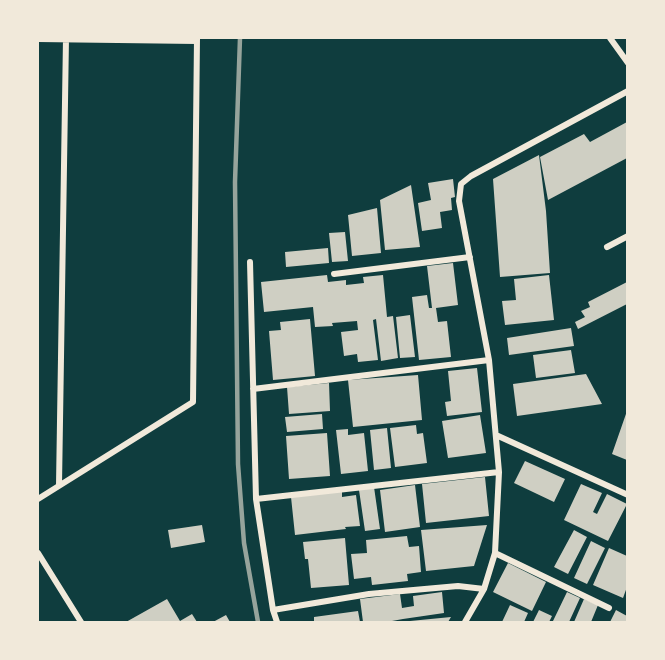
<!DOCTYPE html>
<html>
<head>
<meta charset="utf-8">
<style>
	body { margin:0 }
	#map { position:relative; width:665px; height:660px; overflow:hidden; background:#0f3d3e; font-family:"DM Sans",sans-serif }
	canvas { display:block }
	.frame { position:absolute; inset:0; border:39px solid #f1e9da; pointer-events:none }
</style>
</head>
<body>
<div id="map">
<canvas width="665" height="660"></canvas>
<div class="frame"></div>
</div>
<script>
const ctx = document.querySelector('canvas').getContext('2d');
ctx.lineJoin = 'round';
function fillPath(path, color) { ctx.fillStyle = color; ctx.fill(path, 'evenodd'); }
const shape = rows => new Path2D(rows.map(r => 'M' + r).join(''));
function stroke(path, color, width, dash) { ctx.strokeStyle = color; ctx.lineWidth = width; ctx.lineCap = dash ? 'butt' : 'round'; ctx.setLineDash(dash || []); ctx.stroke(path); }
const building = shape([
	[627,122,627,158,548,200,540,157,584,134,590,142],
	[539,155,546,211,550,273,500,277,493,179],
	[453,179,455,197,451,198,452,210,440,212,442,228,422,231,418,203,431,200,428,183],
	[411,185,420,247,385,250,380,200],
	[377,208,381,253,352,256,348,215],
	[345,232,348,261,332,262,329,233],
	[328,248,329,263,286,267,285,252],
	[453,263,458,305,436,308,438,322,447,321,451,357,419,360,412,297,427,295,429,308,432,308,427,266],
	[327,275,328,282,346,280,346,285,364,283,363,277,383,275,387,317,393,316,398,358,381,361,376,319,373,320,378,360,358,362,357,354,344,356,341,332,358,330,357,321,332,323,333,326,315,327,313,307,264,312,261,282],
	[549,275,554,320,505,325,502,301,516,300,514,279],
	[627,282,627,304,578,329,575,322,585,317,581,311,590,307,588,302],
	[410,315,415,357,400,358,396,317],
	[310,319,315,376,273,380,269,331,281,330,280,322],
	[571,328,574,346,509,355,507,338],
	[571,350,575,373,536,378,533,355],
	[477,368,482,412,447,416,445,402,451,401,448,371],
	[586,374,602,404,517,416,513,384],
	[418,375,422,420,353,427,348,380],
	[329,383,330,411,289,414,287,387],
	[627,411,627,460,612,454],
	[322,414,323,429,287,432,285,417],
	[480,415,486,453,448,458,442,421],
	[416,425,417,434,423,433,427,463,395,467,390,428],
	[387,428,391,468,374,470,370,430],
	[348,429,348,435,364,433,368,471,341,474,336,430],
	[327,433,330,476,289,479,286,436],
	[525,461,565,479,554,502,514,483],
	[485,477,489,516,426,523,422,484],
	[581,484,602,493,593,512,597,514,607,494,627,504,608,541,564,520],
	[415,485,420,527,385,532,380,490],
	[374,487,380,529,365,531,359,490],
	[342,491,342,497,356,495,360,526,345,527,346,529,295,535,291,497],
	[202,525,205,542,171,548,168,530],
	[487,525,474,566,426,571,421,530],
	[574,530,587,537,568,574,554,567],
	[407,536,409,547,419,546,421,572,407,574,408,581,372,585,371,577,354,579,351,554,367,553,366,540],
	[345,538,349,585,311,588,308,559,305,559,303,542],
	[591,541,605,548,587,584,574,578],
	[609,548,627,556,627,587,623,598,593,585],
	[508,563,546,582,532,611,493,592],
	[442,592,444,613,403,619,392,621,392,622,363,622,360,599,400,594,402,608,414,606,413,596],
	[567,592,580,598,569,622,556,622,553,621],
	[167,599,180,621,192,614,197,622,126,622],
	[584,599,598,605,591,622,574,622],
	[510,605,528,613,524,622,502,622],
	[539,610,552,616,549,622,533,622],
	[616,610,627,616,627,622,610,622],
	[358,611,360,622,314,622,314,617],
	[226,615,230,622,213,622],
	[451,617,448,622,410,622,410,621]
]);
const minor = shape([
	[610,38,628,63],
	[38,39,197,41],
	[607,247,628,236],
	[250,262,256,499,273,610,277,622],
	[334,274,470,257],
	[253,389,489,360],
	[496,435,628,495],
	[59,485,66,38],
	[38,499,193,402,197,38],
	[256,499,499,472],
	[38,553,81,622],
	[495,553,609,608],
	[273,610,369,594,458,586,484,589],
	[465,622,484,589,495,553,499,472,489,360,459,201,461,184,471,176,628,91]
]);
const rail = shape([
	[240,38,235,182,238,464,244,543,258,622]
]);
fillPath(building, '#cfcfc3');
stroke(minor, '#f1e9da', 6);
stroke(rail, '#97a49c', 4.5);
</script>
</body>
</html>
